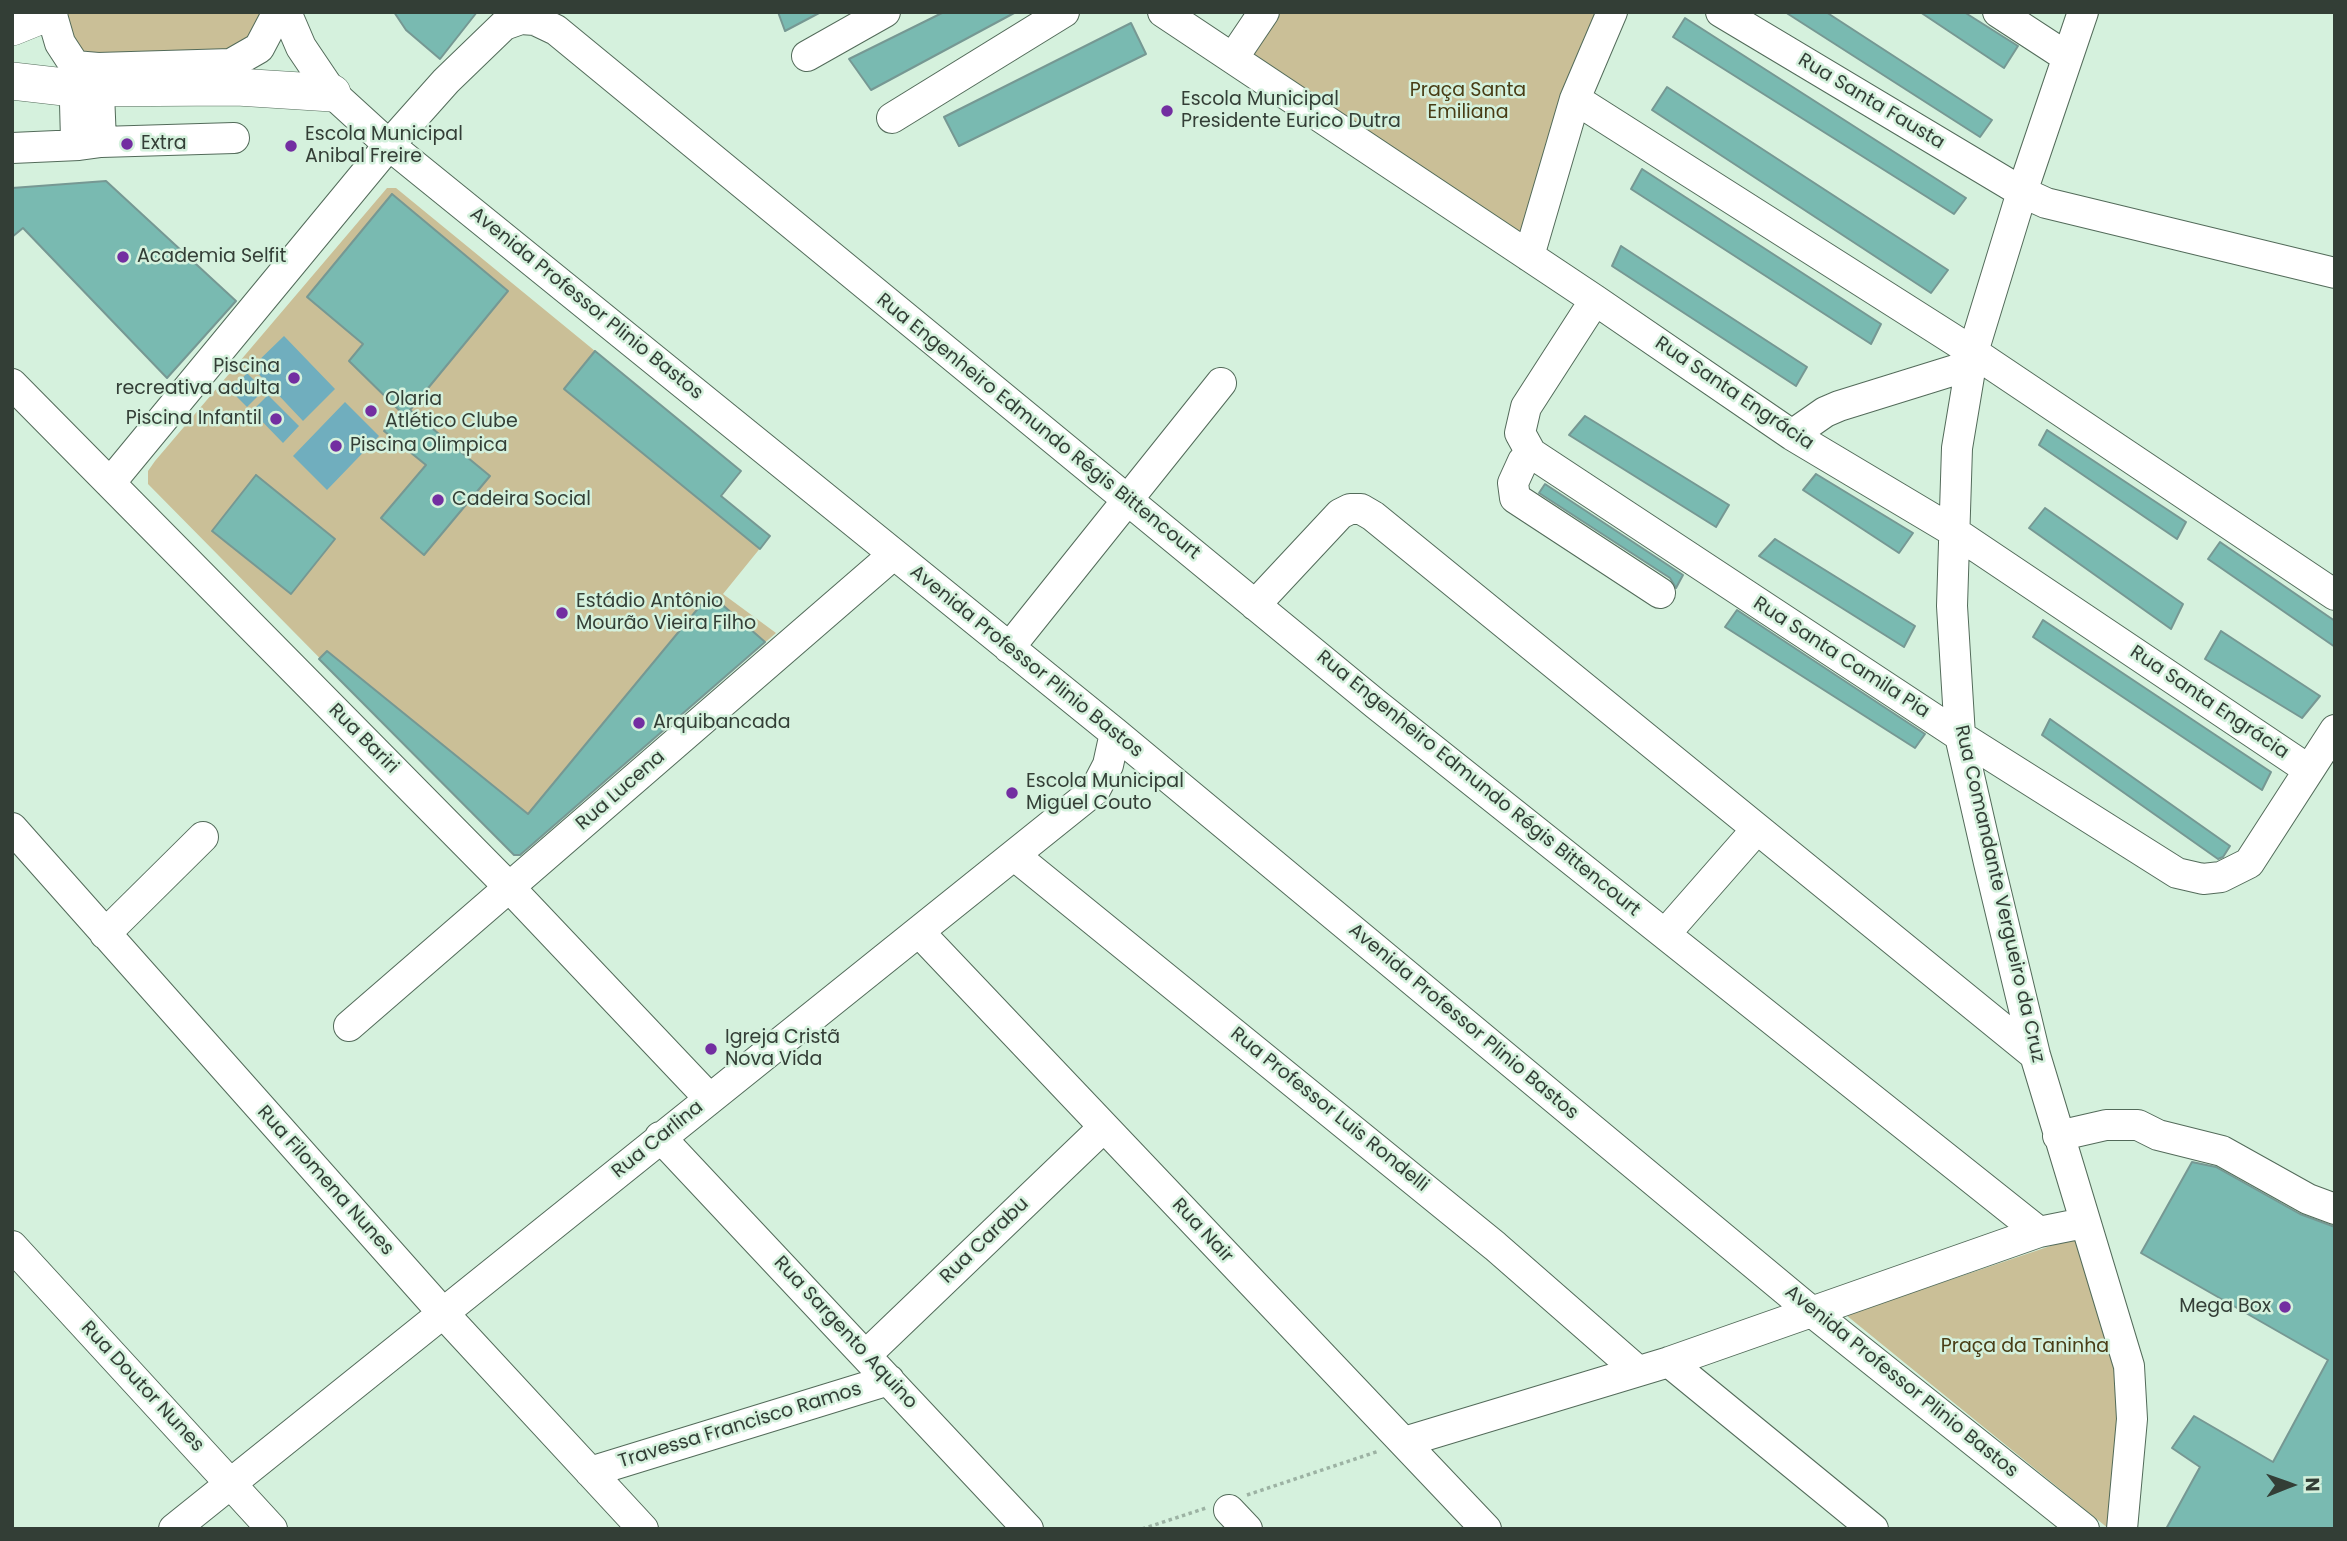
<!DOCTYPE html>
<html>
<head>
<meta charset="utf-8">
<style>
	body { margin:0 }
	#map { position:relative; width:2347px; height:1541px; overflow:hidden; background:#d5f1dd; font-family:Poppins,sans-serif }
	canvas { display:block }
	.frame { position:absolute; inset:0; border:14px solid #333e36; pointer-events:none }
	.north { position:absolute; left:2256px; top:1450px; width:70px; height:70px; -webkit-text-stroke:5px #d5f1dd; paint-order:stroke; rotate:89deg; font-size:19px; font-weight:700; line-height:28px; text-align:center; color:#333e36 }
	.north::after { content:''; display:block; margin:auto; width:24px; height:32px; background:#333e36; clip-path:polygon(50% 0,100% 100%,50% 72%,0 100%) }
</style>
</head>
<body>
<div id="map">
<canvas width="2347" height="1541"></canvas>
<div class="frame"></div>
<div class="north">N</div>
</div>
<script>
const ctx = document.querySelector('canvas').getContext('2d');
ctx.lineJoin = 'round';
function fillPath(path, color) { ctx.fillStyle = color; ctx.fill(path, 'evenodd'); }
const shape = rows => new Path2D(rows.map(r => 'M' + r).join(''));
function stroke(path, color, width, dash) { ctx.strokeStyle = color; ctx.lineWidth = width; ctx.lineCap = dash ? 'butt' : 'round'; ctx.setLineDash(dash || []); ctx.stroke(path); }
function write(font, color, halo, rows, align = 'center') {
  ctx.font = font + ' Poppins,sans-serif'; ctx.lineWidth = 5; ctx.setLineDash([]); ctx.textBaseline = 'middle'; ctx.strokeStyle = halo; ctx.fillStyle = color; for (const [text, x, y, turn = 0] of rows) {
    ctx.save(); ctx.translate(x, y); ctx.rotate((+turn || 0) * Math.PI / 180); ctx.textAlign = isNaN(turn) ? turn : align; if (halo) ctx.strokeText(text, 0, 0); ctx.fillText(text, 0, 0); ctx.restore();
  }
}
const green = shape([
	[67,12,264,12,251,50,83,59,68,44],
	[1272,12,1600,12,1517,244,1244,54],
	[387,188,396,188,595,351,575,376,770,536,723,594,776,633,521,854,506,847,148,484,148,471,155,461],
	[2083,1235,2127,1378,2109,1529,1846,1315]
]);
const water = shape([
	[284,336,335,389,303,421,252,367],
	[247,373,264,390,247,407,231,391],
	[268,395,299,426,283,443,252,411],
	[345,402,379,436,327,490,293,456]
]);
const building = shape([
	[394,12,477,12,440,59,406,30,394,12],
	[778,12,821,12,785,31,778,12],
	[944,12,1016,12,871,90,849,59,944,12],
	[1785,12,1826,12,1992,120,1980,137,1785,12],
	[1920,12,1964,12,2018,46,2004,68,1920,12],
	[1685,18,1966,198,1954,214,1673,37,1685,18],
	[1131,23,1146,54,959,146,944,117,1131,23],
	[1667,87,1948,270,1931,293,1652,110,1667,87],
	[1642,169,1881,324,1871,344,1631,189,1642,169],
	[106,181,236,301,167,378,23,228,12,237,12,188,106,181],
	[392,194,508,291,410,410,490,476,424,555,381,518,426,465,384,431,400,411,349,361,363,344,307,297,392,194],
	[1621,246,1807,367,1796,386,1612,266,1621,246],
	[595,351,741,471,721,496,770,536,760,549,564,389,595,351],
	[1585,416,1729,505,1716,527,1569,435,1585,416],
	[2047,430,2186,522,2177,539,2039,445,2047,430],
	[1816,474,1913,533,1899,553,1803,490,1816,474],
	[256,475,335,539,291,594,212,531,256,475],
	[1545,484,1683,575,1676,588,1670,578,1539,493,1545,484],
	[2045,508,2183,604,2171,629,2029,528,2045,508],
	[1775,539,1915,626,1904,647,1759,556,1775,539],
	[2220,542,2335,621,2335,647,2208,559,2220,542],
	[710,594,765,642,520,855,514,855,319,659,327,651,528,814,710,594],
	[1737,610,1925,734,1915,748,1725,627,1737,610],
	[2043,620,2271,772,2262,790,2033,637,2043,620],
	[2221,631,2320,696,2302,718,2205,659,2221,631],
	[2050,719,2230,846,2223,857,2218,859,2042,735,2050,719],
	[2192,1162,2216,1167,2300,1214,2335,1227,2335,1529,2166,1529,2200,1467,2172,1448,2194,1416,2273,1462,2328,1360,2141,1253,2192,1162]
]);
const path = shape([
	[1247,1495,1379,1451],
	[1142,1529,1206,1508]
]);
const minor = shape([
	[51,12,60,43,75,66,98,68,231,64,259,48,278,12],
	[286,12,301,47,332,93,389,145,1115,733,1812,1312,2084,1529],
	[1163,12,1595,300,1792,435,1953,531,2309,770],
	[1721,12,2022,192,2046,203,2335,273],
	[1998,12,2067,57],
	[2083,12,2022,192,1973,352,1957,448,1952,606,1960,736,1989,863,2035,1055,2129,1366,2132,1419,2122,1529],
	[807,56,885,12],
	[1233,58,1264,12],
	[74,66,76,140,79,145,101,142,98,68],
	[1575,99,1973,352,2335,595],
	[892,118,1064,12],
	[101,142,234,138],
	[12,148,79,145],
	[1529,256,1575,99,1612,12],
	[1595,300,1526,407,1520,433,1531,453,1960,736,2177,873,2203,879,2221,877,2249,863,2335,730],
	[12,384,509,887,709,1098],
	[1792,435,1825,412,1839,406,1971,365],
	[1531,453,1523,461,1513,483,1515,498,1660,593],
	[110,483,389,145,446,81,504,25,521,19,535,20,556,30,1377,705,2039,1232],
	[1255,605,1340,514,1350,509,1361,509,1373,516,2035,1055],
	[1009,648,1221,383],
	[12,828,443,1313,643,1529],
	[1015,856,1495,1246,1638,1371],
	[919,932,1486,1529],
	[105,934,203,837],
	[1665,934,1757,829],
	[349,1026,893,555],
	[2058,1136,2106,1125,2138,1125,2158,1135,2222,1151,2308,1199,2335,1209],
	[660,1137,1028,1529],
	[12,1246,272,1529],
	[866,1355,1104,1127],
	[1669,1362,1873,1529],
	[1404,1442,1669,1362,2039,1232,2084,1223],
	[590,1472,889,1380],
	[1229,1510,1247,1529],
	[174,1529,1095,790,1108,765,1115,733]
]);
const major = shape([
	[12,27,49,12],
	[12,81,73,88,237,87,332,93]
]);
const markers = [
	[1167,111,7,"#732ea1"],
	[127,144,7,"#732ea1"],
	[291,146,7,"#732ea1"],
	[123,257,7,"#732ea1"],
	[294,378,7,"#732ea1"],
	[371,411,7,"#732ea1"],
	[276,419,7,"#732ea1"],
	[336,446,7,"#732ea1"],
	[438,500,7,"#732ea1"],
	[562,613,7,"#732ea1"],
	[639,723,7,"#732ea1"],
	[1012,793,7,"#732ea1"],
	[711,1049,7,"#732ea1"],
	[2285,1307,7,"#732ea1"]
];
const parkNames = [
	["Praça Santa",1468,91],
	["Emiliana",1468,113],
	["Praça da Taninha",2025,1347]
];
const poiNames = [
	["Escola Municipal",1181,100],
	["Presidente Eurico Dutra",1181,122],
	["Escola Municipal",305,135],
	["Anibal Freire",305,157],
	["Extra",141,144],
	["Academia Selfit",137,257],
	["Piscina",280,367,"right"],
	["recreativa adulta",280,389,"right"],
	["Olaria",385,400],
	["Atlético Clube",385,422],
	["Piscina Infantil",262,419,"right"],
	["Piscina Olimpica",350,446],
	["Cadeira Social",452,500],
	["Estádio Antônio",576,602],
	["Mourão Vieira Filho",576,624],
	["Arquibancada",653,723],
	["Escola Municipal",1026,782],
	["Miguel Couto",1026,804],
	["Igreja Cristã",725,1038],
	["Nova Vida",725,1060],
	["Mega Box",2271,1307,"right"]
];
const streetNames = [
	["Rua Santa Fausta",1871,102,31],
	["Avenida Professor Plinio Bastos",586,304,39],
	["Rua Santa Engrácia",1734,394,34],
	["Rua Engenheiro Edmundo Régis Bittencourt",1038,427,39],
	["Rua Santa Camila Pia",1841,658,33],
	["Avenida Professor Plinio Bastos",1026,662,39],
	["Rua Santa Engrácia",2209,703,34],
	["Rua Bariri",363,739,45],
	["Rua Engenheiro Edmundo Régis Bittencourt",1478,784,39],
	["Rua Lucena",621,791,-41],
	["Rua Comandante Vergueiro da Cruz",1999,894,77],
	["Avenida Professor Plinio Bastos",1463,1022,40],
	["Rua Professor Luis Rondelli",1329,1110,39],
	["Rua Carlina",658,1140,-39],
	["Rua Filomena Nunes",325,1181,48],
	["Rua Nair",1202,1231,47],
	["Rua Carabu",985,1241,-44],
	["Rua Sargento Aquino",845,1333,47],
	["Avenida Professor Plinio Bastos",1901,1382,39],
	["Rua Doutor Nunes",142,1387,47],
	["Travessa Francisco Ramos",740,1426,-17]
];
fillPath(green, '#cabf97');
fillPath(water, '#70aebe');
fillPath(building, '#79bab1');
stroke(building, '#769893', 2);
stroke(minor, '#536b5a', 32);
stroke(major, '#536b5a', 38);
stroke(path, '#9cb2a3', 3.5, [3.5, 3.5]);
stroke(minor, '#fff', 30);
stroke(major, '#fff', 37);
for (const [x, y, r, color] of markers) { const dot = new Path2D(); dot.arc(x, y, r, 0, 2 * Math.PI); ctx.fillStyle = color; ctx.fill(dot); stroke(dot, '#d5f1dd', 2.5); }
write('19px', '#483c15', '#d5f1dd', parkNames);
write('19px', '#333e36', '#d5f1dd', poiNames, 'left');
write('19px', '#333e36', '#d5f1dd', streetNames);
</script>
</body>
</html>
